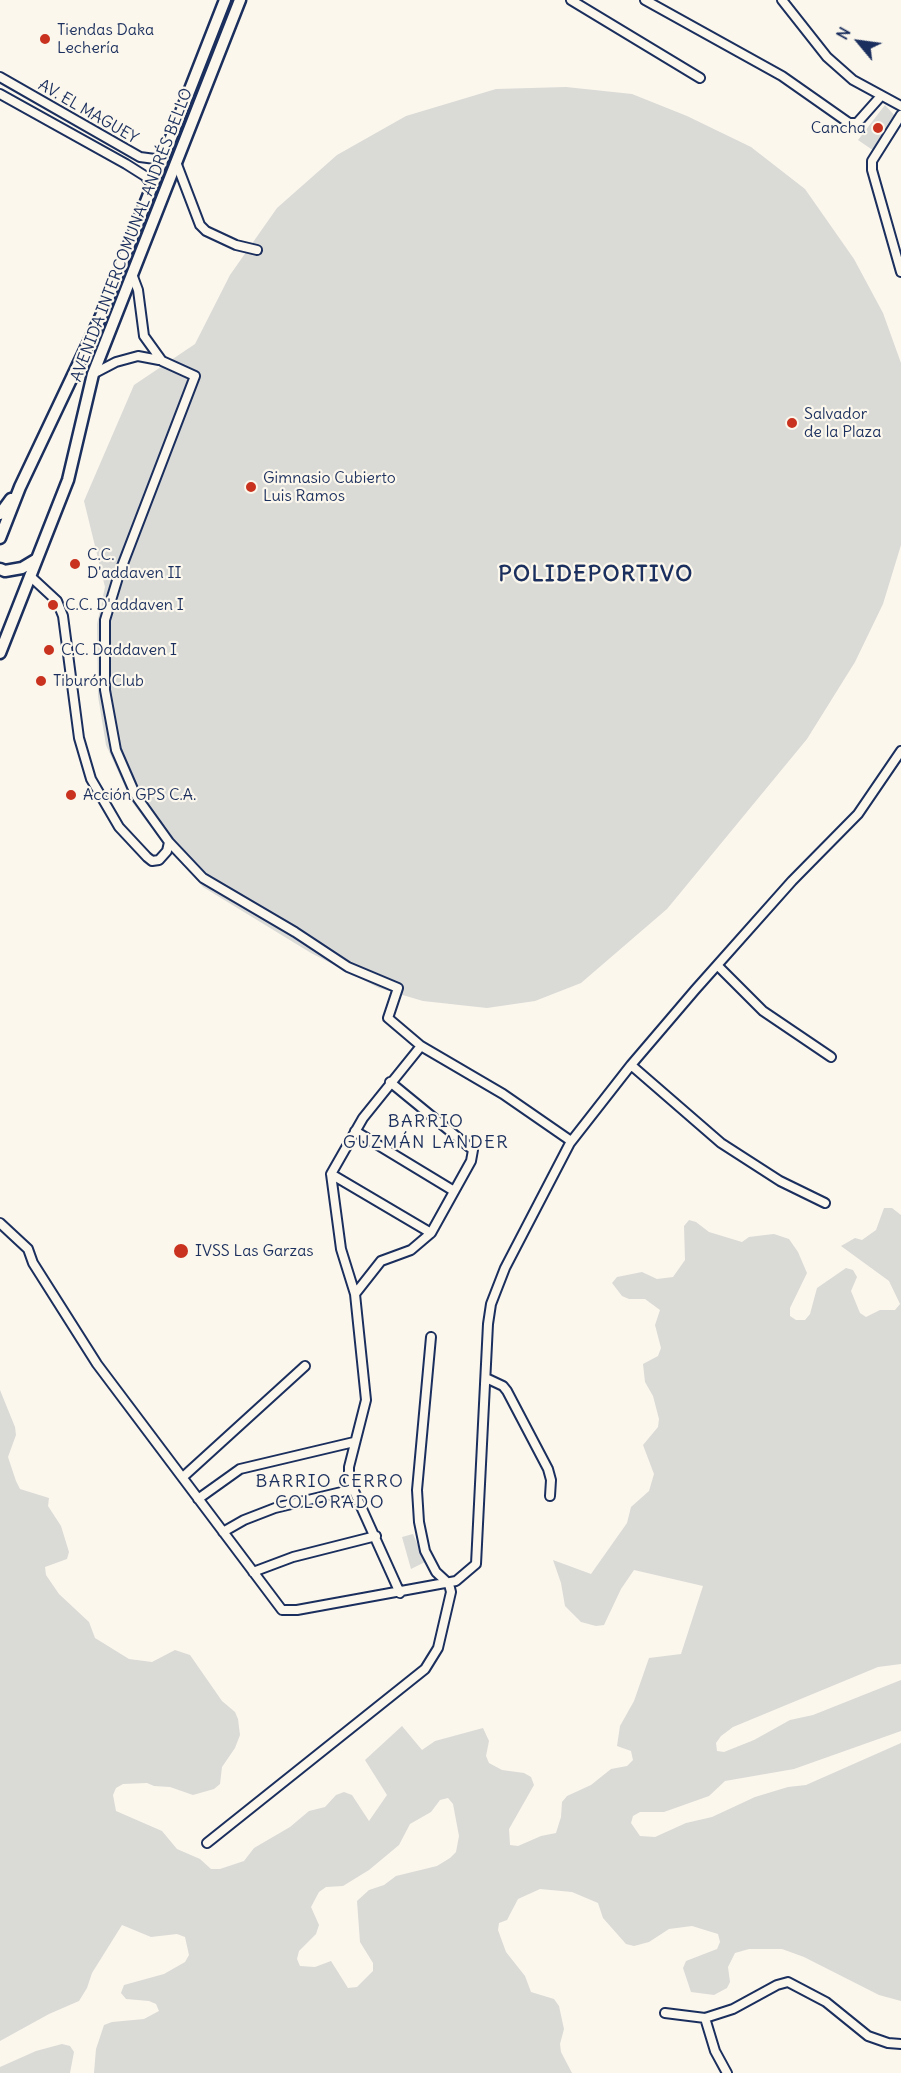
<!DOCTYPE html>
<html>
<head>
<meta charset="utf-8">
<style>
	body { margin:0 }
	#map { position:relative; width:901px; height:2073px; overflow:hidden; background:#fbf7ec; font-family:Delius,sans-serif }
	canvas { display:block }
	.north { position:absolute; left:829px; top:12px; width:60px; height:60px; -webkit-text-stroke:4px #fbf7ec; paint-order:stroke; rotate:299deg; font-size:16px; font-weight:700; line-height:24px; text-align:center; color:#1b2f5e }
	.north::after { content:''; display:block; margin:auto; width:21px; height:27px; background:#1b2f5e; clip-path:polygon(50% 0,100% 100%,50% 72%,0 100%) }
</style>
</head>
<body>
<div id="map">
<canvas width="901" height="2073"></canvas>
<div class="north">N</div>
</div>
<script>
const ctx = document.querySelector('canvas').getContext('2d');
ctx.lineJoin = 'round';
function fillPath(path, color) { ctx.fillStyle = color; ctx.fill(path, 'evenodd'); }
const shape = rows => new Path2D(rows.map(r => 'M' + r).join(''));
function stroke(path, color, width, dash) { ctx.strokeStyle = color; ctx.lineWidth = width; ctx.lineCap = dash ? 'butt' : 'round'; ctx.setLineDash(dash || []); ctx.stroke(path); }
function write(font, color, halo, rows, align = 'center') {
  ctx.font = font + ' Delius,sans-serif'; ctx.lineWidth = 4.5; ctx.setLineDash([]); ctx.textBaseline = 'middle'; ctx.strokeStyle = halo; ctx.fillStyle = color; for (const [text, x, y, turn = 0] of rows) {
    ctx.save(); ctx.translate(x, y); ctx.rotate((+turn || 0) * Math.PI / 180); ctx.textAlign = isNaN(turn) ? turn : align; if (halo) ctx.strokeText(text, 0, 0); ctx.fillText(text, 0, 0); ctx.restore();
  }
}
const green = shape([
	[566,87,632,94,687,116,751,147,805,189,854,259,883,313,901,363,901,545,883,604,855,662,807,739,667,909,581,983,535,1001,487,1008,423,1001,379,988,311,953,203,887,162,842,132,802,106,745,98,696,97,624,105,587,84,501,134,385,195,344,230,275,277,208,337,155,406,116,496,89],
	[885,105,896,117,874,151,858,140],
	[884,1208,892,1208,901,1215,901,1664,878,1667,733,1727,721,1736,716,1743,717,1751,724,1752,754,1740,790,1720,813,1715,901,1680,901,1731,794,1769,725,1781,709,1796,664,1812,640,1812,633,1816,631,1823,640,1836,655,1837,686,1823,712,1817,755,1797,788,1787,806,1785,901,1743,901,2001,879,1995,804,1957,782,1949,749,1949,735,1953,728,1967,730,1982,727,1988,714,1995,691,1992,683,1968,686,1961,717,1949,720,1942,718,1934,692,1926,669,1929,649,1942,634,1946,626,1944,603,1918,598,1903,572,1892,540,1889,518,1899,507,1920,499,1923,498,1930,506,1952,525,1976,531,1992,554,1999,559,2006,564,2029,560,2044,561,2052,572,2073,94,2073,96,2049,104,2025,112,2022,144,2019,159,2011,156,2004,149,2001,126,1999,121,1993,124,1985,164,1974,185,1962,189,1955,185,1937,177,1934,151,1937,122,1925,92,1973,87,1988,79,2001,49,2014,0,2041,0,1390,15,1427,16,1435,8,1457,16,1481,20,1489,49,1498,48,1506,61,1526,69,1552,67,1559,45,1567,46,1575,59,1594,89,1622,95,1638,129,1659,152,1662,175,1650,190,1655,222,1701,235,1712,238,1719,240,1735,235,1748,222,1767,220,1784,214,1789,193,1795,170,1787,154,1786,147,1783,123,1784,116,1788,113,1795,116,1811,162,1831,177,1849,200,1859,211,1869,220,1869,244,1861,254,1848,290,1827,309,1811,325,1807,336,1795,344,1792,352,1795,369,1821,387,1795,365,1760,402,1726,422,1750,435,1741,483,1728,489,1741,486,1756,489,1763,502,1770,524,1773,531,1777,534,1785,509,1829,510,1845,518,1846,541,1836,556,1833,561,1817,562,1802,567,1796,591,1785,611,1769,627,1766,633,1760,631,1751,617,1746,620,1726,634,1701,649,1658,681,1654,703,1586,634,1570,621,1589,604,1625,596,1626,581,1622,565,1606,561,1583,553,1560,591,1574,627,1523,631,1507,649,1491,654,1474,643,1445,658,1427,659,1419,653,1396,645,1382,643,1364,658,1356,661,1348,655,1325,660,1310,645,1299,629,1299,622,1296,612,1283,617,1277,642,1272,657,1279,673,1277,685,1260,684,1226,689,1220,696,1222,709,1232,742,1242,749,1237,765,1235,774,1234,789,1239,798,1252,807,1273,790,1308,790,1316,796,1320,805,1320,810,1314,817,1288,846,1268,853,1270,857,1277,851,1291,860,1313,866,1317,880,1310,895,1310,900,1304,889,1281,841,1246,855,1238,862,1240,876,1230],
	[448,1798,453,1804,459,1836,456,1852,450,1858,437,1866,396,1876,384,1885,369,1890,357,1901,360,1942,373,1963,373,1971,357,1987,348,1988,331,1961,315,1967,300,1966,297,1959,299,1951,316,1934,319,1925,311,1907,319,1892,326,1887,343,1886,369,1870,399,1845,410,1824,431,1812,440,1800],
	[413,1534,425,1562,411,1569,402,1537],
	[62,2044,70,2046,74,2052,70,2073,0,2073,0,2067,36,2051]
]);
const street = shape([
	[571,0,700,78],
	[645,0,782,76,849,123,857,123,881,96],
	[782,0,827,57,853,80,901,106],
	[0,77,140,157,155,159,165,154],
	[0,94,126,164,145,176,153,186],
	[901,115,872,161,872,170,901,272],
	[176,162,200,225,206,231,236,245,257,250],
	[93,374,116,362,138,356,159,360],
	[30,576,57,601,63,616,79,738,91,779,119,827,147,857,152,861,159,860,167,851,169,842,136,796,116,750,105,690,105,620,119,574,195,376,162,361,144,336,138,290,132,274],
	[169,842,203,878,295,932,348,967,398,988,388,1018,421,1046],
	[718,966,763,1011,831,1057],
	[631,1065,721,1143,780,1181,825,1203],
	[355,1131,454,1191],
	[331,1174,431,1233,471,1161,473,1150,390,1082],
	[0,1223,28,1249,33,1263,97,1364,282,1610,297,1610,456,1581,476,1564,488,1324,491,1304,505,1268,570,1143,631,1065,695,990,792,881,858,814,901,751],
	[355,1294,341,1249,331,1174,363,1118,421,1046,503,1094,571,1141],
	[486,1378,503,1386,507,1391,548,1469,551,1480,550,1496],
	[183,1477,305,1366],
	[198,1499,240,1469,354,1442],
	[223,1532,244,1520,275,1508,354,1489],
	[253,1572,293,1557,376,1536],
	[400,1593,349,1480,349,1467,366,1400,355,1294,381,1261,411,1250,431,1233],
	[207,1843,425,1669,438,1648,451,1592,449,1584,436,1572,425,1551,419,1522,417,1490,431,1337],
	[665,2013,705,2018,733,2009,777,1985,788,1982,826,2002,868,2036,888,2043,901,2044],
	[705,2018,715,2051,727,2073]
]);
const secondary = shape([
	[0,514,11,499],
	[0,538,20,487,102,314,225,0],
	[0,569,5,571,22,568,37,559],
	[0,653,68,480,93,374,240,0]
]);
const markers = [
	[45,39,6,"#c8321e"],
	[878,128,6,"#c8321e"],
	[792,423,6,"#c8321e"],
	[251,487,6,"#c8321e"],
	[75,564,6,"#c8321e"],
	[53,605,6,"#c8321e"],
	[49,650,6,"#c8321e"],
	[41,681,6,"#c8321e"],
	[71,795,6,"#c8321e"],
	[181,1251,8,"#c8321e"]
];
const poiNames = [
	["Tiendas Daka",57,30],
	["Lechería",57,48],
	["Cancha",866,128,"right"],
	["Salvador",804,414],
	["de la Plaza",804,432],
	["Gimnasio Cubierto",263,478],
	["Luis Ramos",263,496],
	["C.C.",87,555],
	["D'addaven II",87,573],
	["C.C. D'addaven I",65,605],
	["C.C. Daddaven I",61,650],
	["Tiburón Club",53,681],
	["Acción GPS C.A.",83,795],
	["IVSS Las Garzas",195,1251]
];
const streetNames = [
	["AV. EL MAGUEY",88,112,30],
	["AVENIDA INTERCOMUNAL ANDRÉS BELLO",132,235,-69]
];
const neighbourhoodNames = [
	["BARRIO",426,1122],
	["GUZMÁN LANDER",426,1143],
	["BARRIO CERRO",330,1482],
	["COLORADO",330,1503]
];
const districtNames = [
	["POLIDEPORTIVO",596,575]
];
fillPath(green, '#dadad7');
stroke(street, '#1b2f5e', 12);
stroke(secondary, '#1b2f5e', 15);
stroke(street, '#fbf7ec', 8);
stroke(secondary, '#fbf7ec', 10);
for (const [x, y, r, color] of markers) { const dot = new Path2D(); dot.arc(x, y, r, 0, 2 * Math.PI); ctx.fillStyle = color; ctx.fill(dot); stroke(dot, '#fbf7ec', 2); }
write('16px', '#1b2f5e', '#fbf7ec', poiNames, 'left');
write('16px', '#1b2f5e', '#fbf7ec', streetNames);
ctx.letterSpacing = '1.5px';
write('18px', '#1b2f5e', '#fbf7ec', neighbourhoodNames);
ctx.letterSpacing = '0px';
ctx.letterSpacing = '1.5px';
write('bold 22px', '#1b2f5e', '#fbf7ec', districtNames);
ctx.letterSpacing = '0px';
</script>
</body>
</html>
